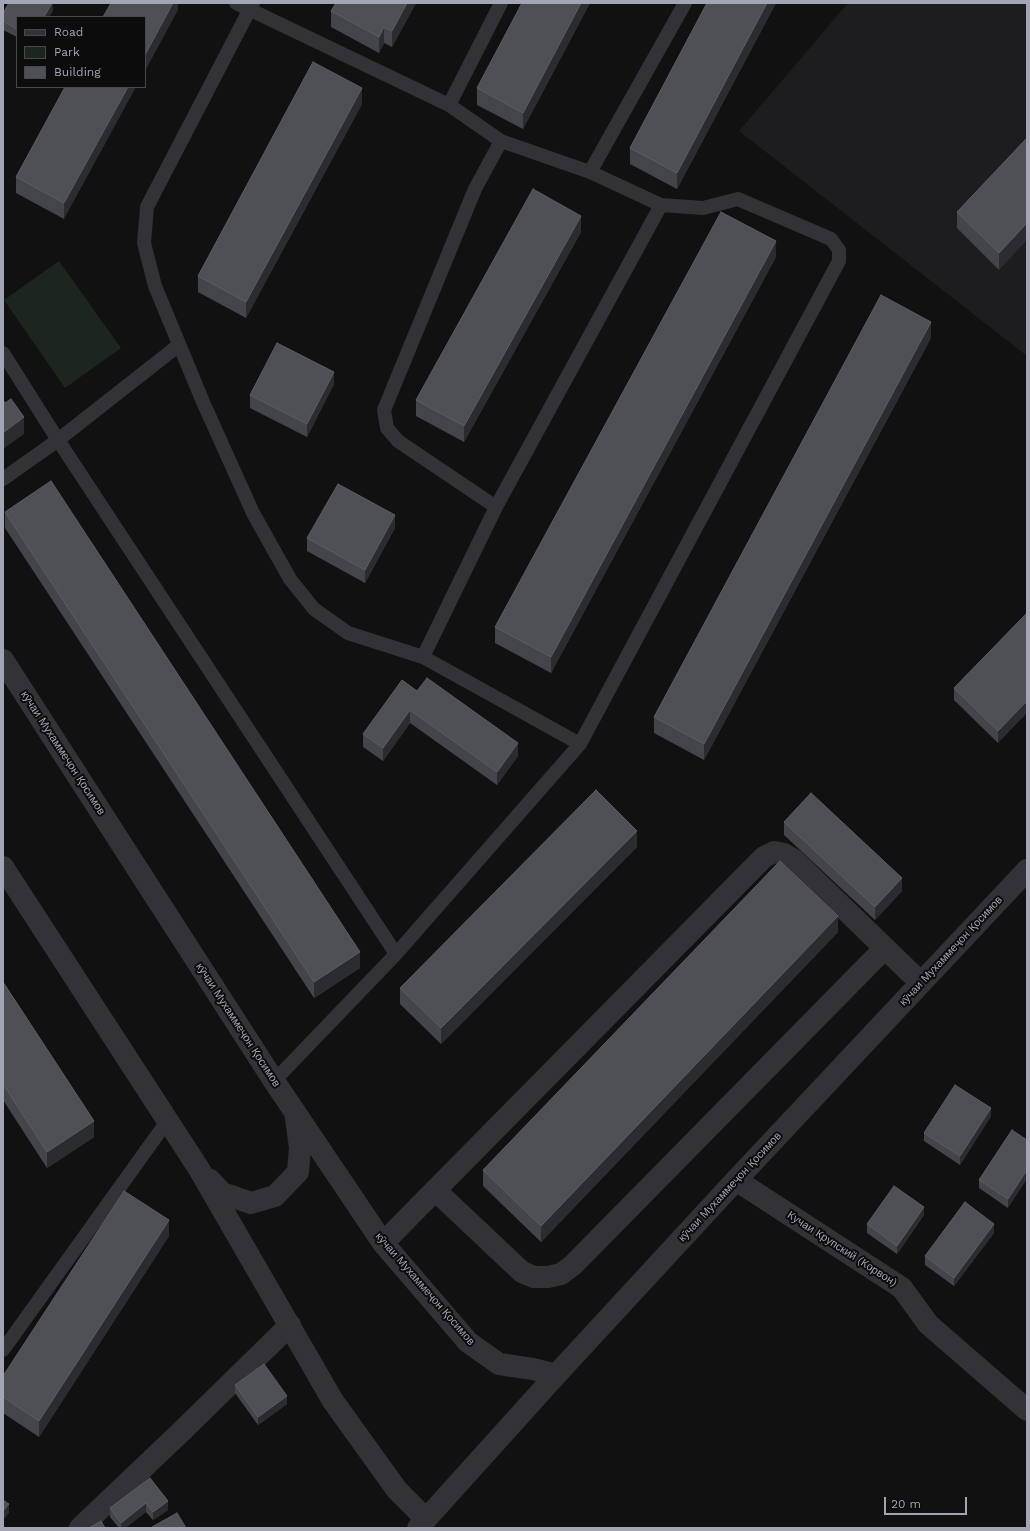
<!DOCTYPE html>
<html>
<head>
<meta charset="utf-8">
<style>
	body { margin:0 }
	#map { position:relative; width:1030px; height:1531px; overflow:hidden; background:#111112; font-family:"Work Sans",sans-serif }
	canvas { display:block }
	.frame { position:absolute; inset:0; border:4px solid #a2a5b3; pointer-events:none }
	.legend { position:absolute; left:16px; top:16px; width:130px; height:72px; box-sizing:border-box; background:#0c0c0d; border:1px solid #48494f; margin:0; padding:5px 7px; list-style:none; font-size:12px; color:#a2a5b3 }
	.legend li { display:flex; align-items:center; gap:8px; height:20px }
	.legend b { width:20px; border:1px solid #48494f }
	.scale { position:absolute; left:884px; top:1497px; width:83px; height:18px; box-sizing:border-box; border:2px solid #a2a5b3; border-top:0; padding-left:5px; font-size:12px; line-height:14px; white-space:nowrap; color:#a2a5b3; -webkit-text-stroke:3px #0c0c0d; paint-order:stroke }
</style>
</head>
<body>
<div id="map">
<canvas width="1030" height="1531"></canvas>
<div class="frame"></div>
<ul class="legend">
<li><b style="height:5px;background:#323237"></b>Road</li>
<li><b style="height:11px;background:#1d251f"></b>Park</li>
<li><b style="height:11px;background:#4e5055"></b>Building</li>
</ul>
<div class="scale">20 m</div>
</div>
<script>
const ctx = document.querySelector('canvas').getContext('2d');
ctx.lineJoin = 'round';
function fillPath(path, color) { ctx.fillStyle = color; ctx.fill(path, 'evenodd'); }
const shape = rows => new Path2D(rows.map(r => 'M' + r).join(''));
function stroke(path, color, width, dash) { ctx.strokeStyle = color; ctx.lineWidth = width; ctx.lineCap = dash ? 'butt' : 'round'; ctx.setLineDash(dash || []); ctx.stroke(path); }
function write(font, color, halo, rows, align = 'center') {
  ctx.font = font + ' "Work Sans",sans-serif'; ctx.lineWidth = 4; ctx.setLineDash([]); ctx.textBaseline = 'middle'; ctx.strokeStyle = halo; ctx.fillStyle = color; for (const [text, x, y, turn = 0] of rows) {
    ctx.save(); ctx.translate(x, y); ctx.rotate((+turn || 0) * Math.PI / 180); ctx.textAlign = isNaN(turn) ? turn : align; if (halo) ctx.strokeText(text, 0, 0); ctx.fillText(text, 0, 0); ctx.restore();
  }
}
const built = shape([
	[848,3,1027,3,1027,356,739,131]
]);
const green = shape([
	[59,261,121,348,65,388,4,300]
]);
const service = shape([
	[236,3,449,105,501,141,590,172,661,205,703,208,738,199,831,239,839,250,839,261,580,744,396,954],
	[253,3,147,207,144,243,155,286,203,402,253,513,290,579,314,609,348,633,423,657,580,744],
	[449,105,501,3],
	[590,172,685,3],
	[3,353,58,440,396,954,274,1081],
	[3,479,58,440,179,345],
	[496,507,398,441,387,428,384,410,475,189,501,141],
	[423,657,496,507,661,205],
	[3,1350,168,1120]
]);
const minor = shape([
	[736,1180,902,1288,928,1324,1027,1410],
	[435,1190,522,1272,534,1277,548,1277,561,1274,573,1265,885,948],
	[383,1243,764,857,774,852,784,854,794,860,921,983],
	[80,1528,183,1430,290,1325]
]);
const tertiary = shape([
	[3,660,274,1081,383,1243,468,1342,499,1364,533,1369,556,1375],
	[3,867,199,1169,333,1401,397,1490,426,1519],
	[210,1180,222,1193,251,1203,275,1196,298,1172,300,1148,296,1118],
	[418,1528,556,1375,736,1180,1027,870]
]);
const wall = shape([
	[53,3,53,11,17,17,17,37,3,30,3,13],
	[336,3,416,3,392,47,384,43,379,53,331,27,331,11],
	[590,3,523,129,477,105,477,88],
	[707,3,776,3,677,189,630,164,630,148],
	[65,87,64,219,16,193,16,177],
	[362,104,246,318,198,292,198,276],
	[1027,138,999,270,957,228,957,212],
	[581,232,464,442,416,416,416,400],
	[776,257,551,673,495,643,495,627],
	[931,338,704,760,654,733,654,717],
	[334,384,307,437,250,408,250,395],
	[5,512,360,968,314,998,5,528],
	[395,528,365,583,307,551,307,538],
	[1027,613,998,743,954,700,954,688],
	[417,691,518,756,497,785,410,723,383,761,363,747,363,734],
	[784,822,902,891,875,920,784,835],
	[637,847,441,1044,400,1004,400,988],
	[838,932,541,1242,483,1186,483,1170],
	[3,982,94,1137,47,1168,3,1100],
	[991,1116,960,1165,924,1141,924,1133],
	[1012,1130,1008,1208,979,1188,979,1180],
	[924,1215,897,1254,867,1233,867,1224],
	[994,1233,954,1286,925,1265,925,1256],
	[169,1236,39,1437,3,1413,3,1376],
	[235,1385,287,1404,258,1425,235,1393],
	[150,1478,168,1510,153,1520,146,1512,125,1528,119,1528,110,1517,110,1508]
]);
const shadedWall = shape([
	[52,3,53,3,53,11,49,17,44,17],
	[173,3,178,3,178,10,145,71,145,55],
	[407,3,416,3,392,47,392,31],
	[581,3,590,3,523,129,523,113],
	[767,3,776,3,677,189,677,173],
	[384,27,384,43,379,53,379,37],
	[128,87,136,87,64,219,64,203],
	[362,88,362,104,246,318,246,302],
	[581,216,581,232,464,442,464,426],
	[1027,223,1027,240,999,270,999,253],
	[776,241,776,257,551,673,551,657],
	[931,322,931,338,704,760,704,744],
	[334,372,334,384,307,437,307,424],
	[24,417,24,434,3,449,3,433],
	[395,515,395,528,365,583,365,570],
	[1027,701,1027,713,998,743,998,731],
	[410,710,410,723,383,761,383,748],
	[518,743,518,756,497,785,497,772],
	[637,831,637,847,441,1044,441,1028],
	[902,878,902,891,875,920,875,907],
	[838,916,838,932,541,1242,541,1226],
	[360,952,360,968,314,998,314,982],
	[991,1108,991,1116,960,1165,960,1156],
	[94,1121,94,1137,47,1168,47,1152],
	[1027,1170,1027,1179,1008,1208,1008,1199],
	[924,1207,924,1215,897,1254,897,1246],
	[169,1220,169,1236,39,1437,39,1421],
	[994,1224,994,1233,954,1286,954,1278],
	[287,1396,287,1404,258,1425,258,1417],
	[168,1501,168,1510,153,1520,153,1512],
	[146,1503,146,1512,125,1528,121,1528,121,1523],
	[9,1504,9,1513,3,1520,3,1511]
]);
const building = shape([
	[9,3,52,3,44,17,17,17,17,29,3,21,3,13,9,3],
	[111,3,173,3,145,55,145,17,103,17,111,3],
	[336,3,407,3,392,31,384,27,379,37,331,11,336,3],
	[522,3,581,3,523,113,477,88,522,3],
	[707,3,767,3,677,173,630,148,707,3],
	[313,62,362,88,246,302,198,276,313,62],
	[65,87,128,87,64,203,16,177,65,87],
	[1027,138,1027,223,999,253,957,212,1027,138],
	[533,189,581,216,464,426,416,400,533,189],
	[721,212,776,241,551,657,495,627,721,212],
	[881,295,931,322,704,744,654,717,881,295],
	[277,343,334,372,307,424,250,395,277,343],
	[11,399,24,417,3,433,3,400,5,403,11,399],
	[51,481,360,952,314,982,5,512,51,481],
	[338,484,395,515,365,570,307,538,338,484],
	[1027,613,1027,701,998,731,954,688,1027,613],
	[427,678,518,743,497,772,410,710,383,748,363,734,402,680,417,691,427,678],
	[596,790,637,831,441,1028,400,988,596,790],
	[811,793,902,878,875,907,784,822,811,793],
	[780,861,838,916,541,1226,483,1170,780,861],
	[3,982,94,1121,47,1152,3,1084,3,982],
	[955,1085,991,1108,960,1156,924,1133,955,1085],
	[1012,1130,1027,1140,1027,1170,1008,1199,979,1180,1012,1130],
	[894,1186,924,1207,897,1246,867,1224,894,1186],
	[124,1191,169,1220,39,1421,3,1397,3,1376,124,1191],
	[965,1202,994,1224,954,1278,925,1256,965,1202],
	[264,1364,287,1396,258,1417,235,1385,264,1364],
	[150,1478,168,1501,153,1512,146,1503,121,1523,110,1508,150,1478],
	[3,1500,9,1504,3,1511,3,1500],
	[177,1513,186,1528,153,1528,152,1527,177,1513],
	[101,1521,105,1528,89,1528,101,1521]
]);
const streetNames = [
	["кӯчаи Мухаммеҷон Қосимов",63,753,57],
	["кӯчаи Мухаммеҷон Қосимов",951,951,-47],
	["кӯчаи Мухаммеҷон Қосимов",238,1025,57],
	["кӯчаи Мухаммеҷон Қосимов",730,1187,-47],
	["Кучаи Крупский (Корвон)",842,1249,33],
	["кӯчаи Мухаммеҷон Қосимов",425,1289,49]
];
fillPath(built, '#1d1d1f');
fillPath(green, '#1d251f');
stroke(service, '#323237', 14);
stroke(minor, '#323237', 22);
stroke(tertiary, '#323237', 22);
fillPath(wall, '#44454a');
fillPath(shadedWall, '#2b2c2f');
fillPath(building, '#4e5055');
stroke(building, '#5b5d64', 1);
write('11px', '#a2a5b3', '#0c0c0d', streetNames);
</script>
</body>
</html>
